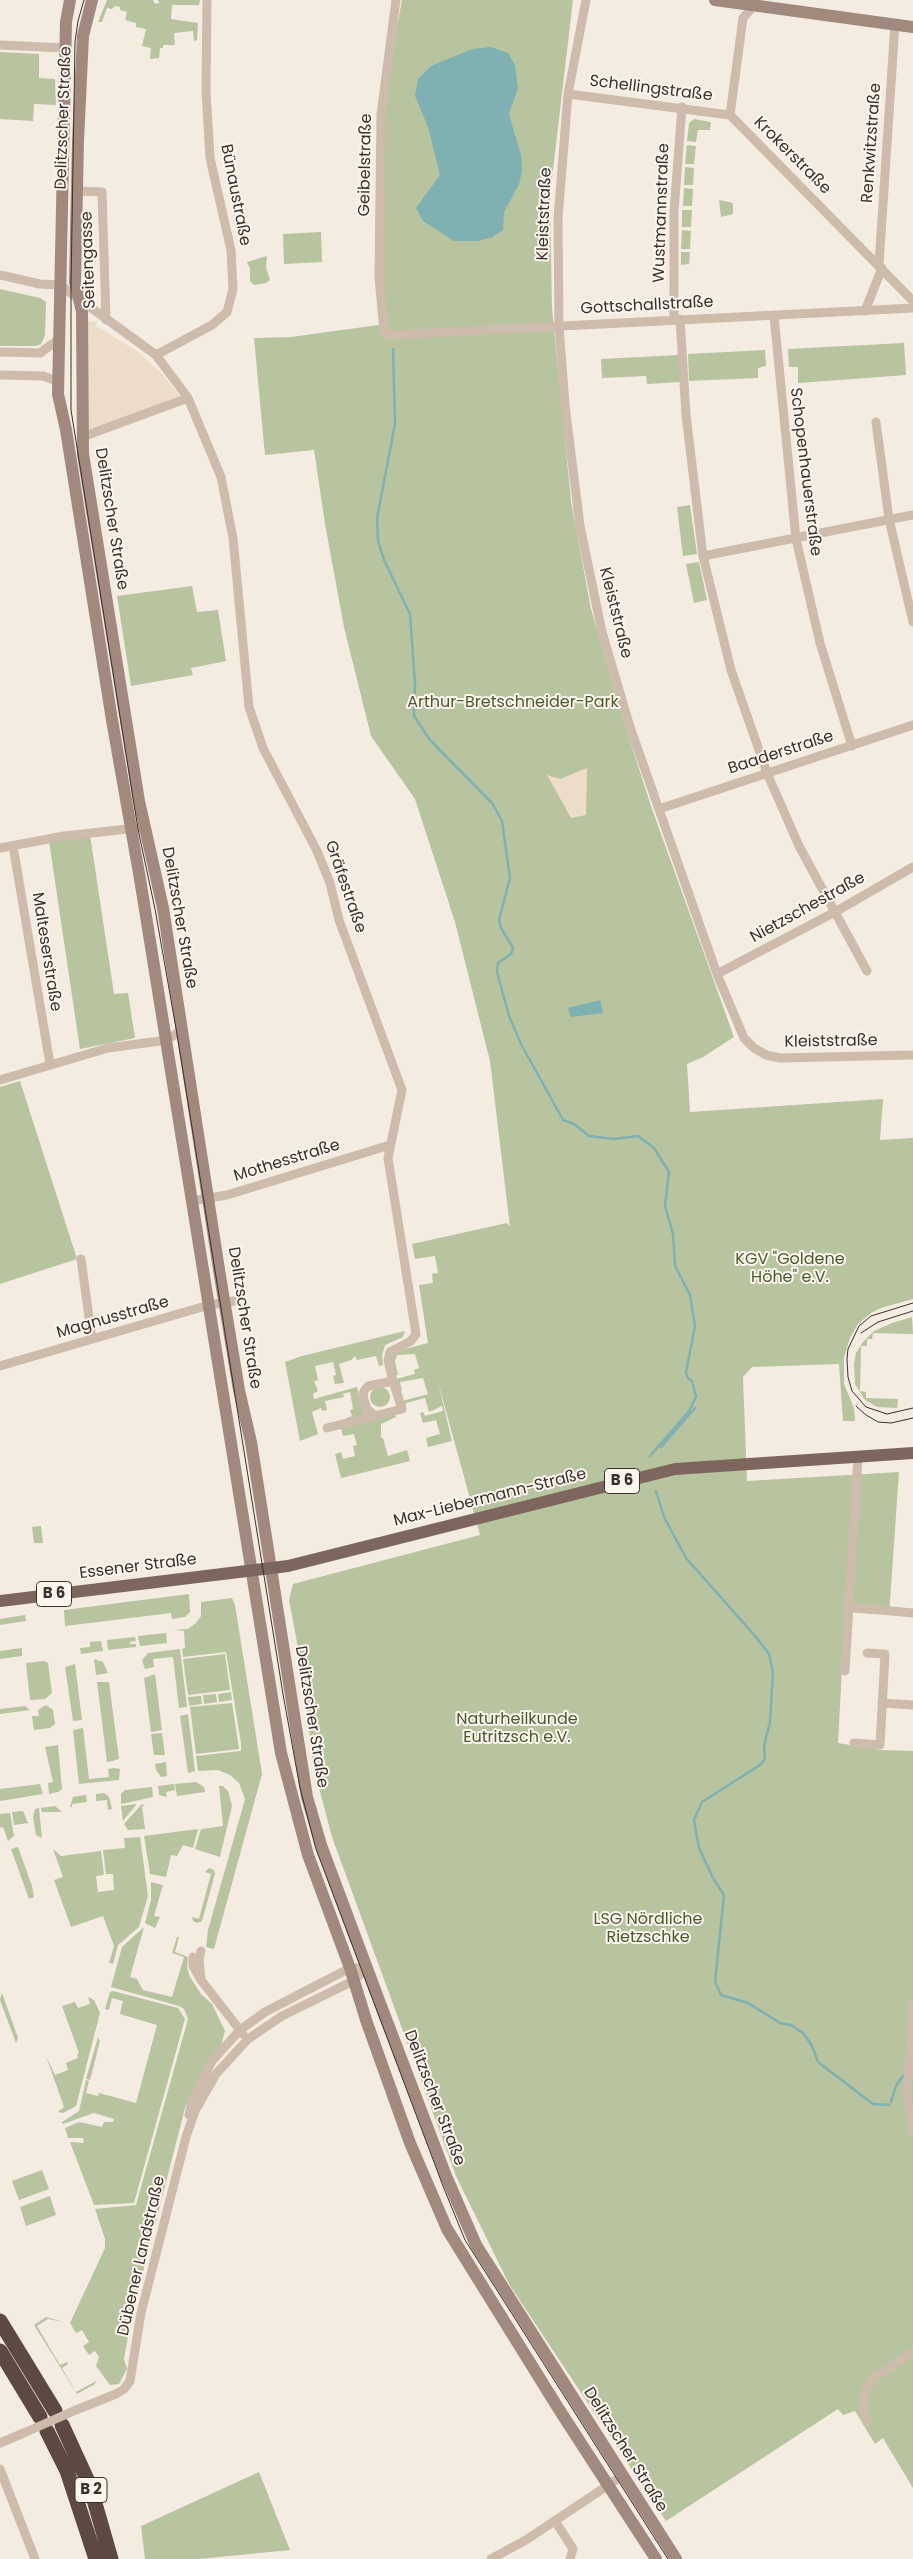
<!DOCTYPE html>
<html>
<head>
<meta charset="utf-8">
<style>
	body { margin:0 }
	canvas { display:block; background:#f4ebe1 }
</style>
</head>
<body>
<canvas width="913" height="2559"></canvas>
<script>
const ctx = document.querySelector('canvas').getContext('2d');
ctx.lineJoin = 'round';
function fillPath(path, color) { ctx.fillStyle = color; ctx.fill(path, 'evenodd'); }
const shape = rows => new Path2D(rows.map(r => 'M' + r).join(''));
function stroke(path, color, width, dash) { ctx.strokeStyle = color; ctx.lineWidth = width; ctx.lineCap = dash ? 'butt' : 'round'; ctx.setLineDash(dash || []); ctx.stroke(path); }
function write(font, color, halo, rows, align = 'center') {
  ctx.font = font + ' Poppins,sans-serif'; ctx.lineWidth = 4; ctx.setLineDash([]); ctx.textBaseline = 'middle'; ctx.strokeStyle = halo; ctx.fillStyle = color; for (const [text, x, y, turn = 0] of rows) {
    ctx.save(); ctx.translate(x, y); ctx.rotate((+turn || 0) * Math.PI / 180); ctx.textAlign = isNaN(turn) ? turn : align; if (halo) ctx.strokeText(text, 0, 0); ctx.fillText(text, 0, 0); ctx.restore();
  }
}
const green = shape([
	[107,0,153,0,155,4,159,3,158,0,200,0,199,5,172,5,171,19,198,23,197,40,194,41,193,31,174,33,175,45,163,45,163,48,160,48,159,58,150,59,151,48,142,46,146,29,136,27,136,23,125,20,127,12,120,10,120,7,115,6,112,9,107,8,102,22,98,22],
	[402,0,573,0,550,195,552,308,571,501,591,609,623,719,652,809,734,1037,703,1057,687,1064,690,1112,883,1099,880,1140,913,1138,913,1299,881,1308,871,1313,858,1324,850,1338,844,1357,844,1384,854,1408,855,1421,843,1421,839,1364,752,1367,743,1377,747,1481,899,1472,889,1615,845,1612,838,1743,881,1750,913,1751,913,2488,883,2438,875,2444,855,2411,843,2415,838,2409,666,2521,509,2284,456,2176,332,1837,314,1769,299,1653,289,1600,293,1584,480,1535,438,1382,452,1441,428,1447,426,1438,440,1434,436,1420,423,1423,420,1413,423,1412,425,1416,443,1411,442,1406,429,1412,425,1398,406,1403,405,1414,402,1401,428,1394,423,1378,400,1382,402,1391,399,1391,396,1379,415,1374,414,1370,419,1368,415,1354,397,1355,395,1361,398,1375,395,1375,392,1362,392,1357,398,1351,428,1343,419,1285,433,1283,432,1274,438,1273,435,1256,415,1259,412,1244,507,1223,510,1227,490,1061,455,922,415,799,371,736,344,627,325,524,314,450,265,455,254,338,291,337,386,324,382,290,384,117,391,59],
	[0,52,39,54,39,78,55,79,56,105,34,104,33,121,0,119],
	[694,119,711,122,710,130,698,130,696,142,687,141,689,123],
	[687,145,696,146,694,164,685,164],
	[685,167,694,168,693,185,684,185],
	[684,188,693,189,692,206,683,206],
	[719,200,733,203,733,214,721,217],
	[682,210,692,210,691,227,682,227],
	[682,230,691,231,690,249,681,249],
	[321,232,322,262,284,264,283,234],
	[681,252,690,252,689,264,681,265],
	[267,256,266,267,270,280,266,283,254,285,250,281,250,269,247,262],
	[0,289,40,298,46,302,45,335,41,344,36,346,0,346],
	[904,343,906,375,798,383,798,367,789,367,788,349],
	[765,350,766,366,758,368,758,378,689,381,688,354],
	[679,355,680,382,647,384,646,376,602,378,601,359],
	[690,505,697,554,683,556,677,507],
	[699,562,707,600,694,603,686,564],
	[192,586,197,612,218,610,226,661,191,668,193,675,131,686,117,596],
	[90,835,114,994,128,993,135,1038,80,1049,49,841],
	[20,1081,77,1259,0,1284,0,1087],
	[912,1317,913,1334,873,1333,872,1339,867,1339,867,1346,861,1346,860,1391,866,1392,866,1398,898,1399,897,1408,877,1407,865,1400,855,1384,854,1364,856,1353,863,1342,874,1331,892,1323],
	[405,1331,403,1337,385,1345,382,1356,383,1365,379,1366,376,1356,357,1360,355,1356,351,1360,339,1364,344,1383,335,1384,333,1376,336,1375,333,1362,315,1366,318,1380,314,1381,318,1391,313,1394,314,1399,357,1387,365,1416,347,1421,346,1418,352,1416,350,1410,353,1409,350,1392,343,1394,344,1397,325,1401,327,1410,322,1411,321,1408,312,1412,318,1434,300,1441,285,1362,302,1356],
	'370 1397a10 10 0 1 1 20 0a10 10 0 1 1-20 0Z',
	[395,1414,396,1417,381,1424,381,1438,383,1438,388,1456,407,1450,410,1461,341,1478,335,1454,341,1452,343,1459,355,1456,353,1446,357,1445,354,1434,343,1436,341,1428],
	[41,1526,43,1543,34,1543,32,1527],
	[189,1594,190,1612,185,1617,172,1619,171,1613,65,1626,64,1610],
	[232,1598,235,1605,262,1774,214,1949,206,1947,208,1930,245,1799,239,1783,230,1775,218,1770,198,1771,196,1756,241,1751,241,1743,226,1652,183,1657,182,1649,185,1648,184,1631,174,1630,188,1629,196,1623,201,1616,201,1602],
	[25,1615,26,1621,0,1625,0,1619],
	[166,1633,167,1643,140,1646,138,1636],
	[135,1637,136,1641,130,1642,130,1644,136,1644,136,1647,108,1650,107,1640],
	[101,1641,103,1651,81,1654,80,1648,90,1647,90,1642],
	[22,1648,22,1656,0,1659,0,1651],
	[180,1649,187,1707,179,1708,173,1657,153,1659,154,1667,145,1669,142,1660,148,1653],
	[225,1654,230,1690,188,1695,183,1659],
	[94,1659,103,1662,108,1673,96,1675],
	[44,1661,48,1663,52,1693,45,1699,30,1700,26,1663],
	[75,1664,82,1720,73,1721,65,1667],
	[155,1674,162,1730,151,1732,144,1678],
	[97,1682,109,1682,119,1759,113,1761,107,1762],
	[231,1692,232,1700,219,1702,218,1694],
	[216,1694,217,1702,204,1704,203,1695],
	[201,1696,202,1704,189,1706,188,1697],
	[232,1703,239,1749,196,1754,190,1707],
	[46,1705,53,1710,55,1724,50,1728,34,1730,32,1716,39,1716,38,1710],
	[25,1706,30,1710,0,1714,0,1709],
	[188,1714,195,1771,188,1773,180,1716],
	[83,1728,89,1779,109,1777,108,1769,114,1768,120,1769,119,1780,79,1784,73,1730],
	[162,1733,165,1755,154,1755,151,1734],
	[58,1745,62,1789,58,1792,49,1794,48,1783,53,1782,45,1747],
	[166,1762,167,1776,161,1777,156,1770,155,1764],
	[196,1782,204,1787,205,1792,177,1796,175,1784],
	[40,1784,43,1794,0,1801,0,1789],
	[174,1784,175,1790,166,1792,167,1797,159,1795,158,1786],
	[219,1786,223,1786,228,1791,232,1806,220,1857,195,1849,201,1829,223,1826],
	[152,1787,153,1797,121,1804,121,1794,125,1790],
	[104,1793,109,1797,112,1809,108,1810,107,1800,96,1801,96,1794],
	[86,1795,87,1802,72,1804,72,1807,70,1807,73,1797],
	[136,1804,136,1805,123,1821,121,1806],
	[142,1804,145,1806,142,1806,145,1829,128,1830,124,1824],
	[55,1806,62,1812,42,1812,41,1808],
	[39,1808,42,1838,36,1835,33,1817,35,1809],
	[23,1811,28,1823,14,1825,12,1812],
	[10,1813,14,1836,8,1841,3,1827,0,1828,0,1814],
	[198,1829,193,1848,183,1845,177,1856,171,1855,166,1877,150,1874,144,1836],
	[140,1837,148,1896,139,1927,118,1945,113,1964,109,1963,114,1946,103,1916,71,1927,54,1880,63,1877,53,1849,61,1856,101,1851,104,1875,96,1876,98,1892,114,1890,113,1874,106,1874,103,1850,125,1848,124,1838],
	[18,1847,32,1886,34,1897,29,1899,11,1849],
	[209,1868,214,1870,215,1874,202,1921,197,1923,193,1921,192,1917,199,1919,211,1874,205,1872],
	[151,1882,163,1885,154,1916,160,1917,155,1928,145,1923,151,1900],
	[144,1927,130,1977,137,1979,143,1990,172,1997,184,1957,172,1953,177,1937,179,1937,175,1952,188,1957,187,1967,190,1977,201,1994,212,2004,225,2031,220,2049,206,2064,185,2108,131,2319,124,2359,127,2369,119,2384,110,2385,96,2366,99,2357,95,2351,89,2355,83,2346,89,2342,82,2330,76,2333,70,2323,105,2248,105,2239,95,2209,136,2205,188,2019,184,2009,179,2006,111,1987,122,1947],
	[113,1991,178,2008,185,2019,134,2203,94,2205,70,2142,84,2143,83,2138,68,2138,65,2128,79,2122,102,2127,104,2122,113,2122,114,2119,94,2113,63,2124,62,2122,79,2111,86,2080,89,2081,86,2093,98,2096,99,2093,136,2103,157,2025,120,2014,123,2001,112,1998,109,2010,105,2009,110,1992],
	[2,1993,18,2038,16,2043,0,2000],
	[88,1997,94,2000,100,2013,76,2106,63,2113,58,2112,64,2107,46,2056,55,2075,68,2070,66,2063,78,2058,77,2054,79,2053,62,2006,75,2002,78,2008,90,2004],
	[98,2037,100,2041,90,2080,86,2079],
	[42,2170,49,2189,19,2200,12,2181],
	[50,2196,56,2215,26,2226,20,2207],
	[46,2317,64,2322,48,2319,37,2326,60,2365,67,2362,68,2364,62,2368,76,2392,96,2381,95,2384,77,2394,34,2325],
	[259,2472,290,2550,199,2559,145,2559,141,2526]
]);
const plaza = shape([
	[88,321,97,322,96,326,138,352,163,375,180,397,87,431],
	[587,768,586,815,571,818,547,775,560,779]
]);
const water = shape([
	[491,47,508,53,515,65,518,88,509,114,521,155,522,171,519,184,504,212,503,230,492,237,478,241,454,241,423,221,416,208,440,175,428,127,415,96,418,79,431,66,472,49],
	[600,1000,603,1013,571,1017,568,1008]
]);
const stream = shape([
	[393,349,395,424,377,518,378,541,384,560,410,614,415,684,414,716,430,740,492,803,502,821,510,878,499,920,501,928,513,948,511,954,498,963,497,972,509,1016,521,1044,563,1120,574,1124,589,1136,614,1139,638,1136,654,1148,669,1172,665,1206,673,1234,675,1266,690,1295,695,1326,686,1372,688,1378,692,1381,696,1397,689,1411,650,1456],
	[661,1447,695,1408],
	[656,1491,664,1517,686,1558,756,1637,769,1654,773,1672,770,1722,764,1746,765,1759,760,1765,702,1802,694,1820,699,1848,713,1878,724,1895,715,1982,721,1995,748,2003,780,2023,791,2025,803,2033,812,2046,818,2062,873,2104,889,2105],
	[891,2102,896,2086,903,2076]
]);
const street = shape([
	[396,0,381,115,379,277,384,331,388,335,913,308],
	[586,0,568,94,558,218,559,326,565,405,580,526,602,632,630,727,717,974,744,1038,754,1048,766,1055,780,1058,913,1055],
	[0,45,66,48],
	[568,94,730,115],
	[730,115,913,301],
	[730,115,743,18,756,3],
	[77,191,102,192,106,320],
	[879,264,895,24],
	[0,275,40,284,60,285,156,355,188,398,221,477,233,538,249,707,263,748,317,851,330,883,339,920,402,1090,388,1158,416,1334,411,1341,390,1352,388,1360,393,1381,368,1386,364,1391,363,1397,367,1409,375,1416],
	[865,311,882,268],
	[774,316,796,539,820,643,852,746],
	[680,319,686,415,703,556,731,670,767,773,799,846,867,971],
	[674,320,674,212,682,107],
	[0,352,40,353,58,340],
	[156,355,212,325,227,312,233,289,231,250,210,158,206,91,207,0],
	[0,375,43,376,57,381],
	[876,422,889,519,913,622],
	[82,437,188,398],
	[703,556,913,515],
	[659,809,913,725],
	[13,846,50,1064],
	[0,848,64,836,146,827],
	[717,974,835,912,913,867],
	[0,1080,108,1048,160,1041,173,1036,182,1029],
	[192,1201,227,1195,390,1145],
	[81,1259,92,1339],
	[0,1366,209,1305,234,1301],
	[327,1428,402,1409,393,1381],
	[849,1607,913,1613],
	[845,1671,858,1456],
	[882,1703,913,1705],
	[854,1743,880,1745,885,1654,867,1653],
	[193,1957,193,1966,201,1980,199,1959,201,1951],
	[201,1980,243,2034],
	[913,2005,907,2096,913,2131],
	[189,2115,193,2099,212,2061,240,2030,265,2012,350,1968,367,1968],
	[76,2410,116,2394,124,2389,130,2381,141,2313,186,2137,195,2111,216,2074,248,2039,282,2016,353,1981,367,1968],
	[867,2422,863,2411,866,2388,876,2376,913,2352],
	[0,2443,26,2432],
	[0,2469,35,2559],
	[555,2521,573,2549,570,2559],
	[491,2559,526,2540,622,2476]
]);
const secondary = shape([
	[70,0,66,22,58,394,66,430,112,720,140,879,281,1753,308,1855,350,1968,366,2020,410,2143,447,2229,560,2411,656,2559],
	[92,0,83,36,78,141,75,282,82,312,83,454,139,801,163,908,220,1276,239,1390,251,1442,307,1797,321,1845,380,2003,446,2176,476,2245,676,2559],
	[715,0,913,27]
]);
const primary = shape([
	[0,1601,288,1566,675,1469,913,1453]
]);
const highway = shape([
	[0,2321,55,2411],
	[0,2351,40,2417],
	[62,2425,90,2486,111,2559],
	[47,2431,67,2471,96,2559]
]);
const tram = shape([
	[84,0,78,21,75,42,71,285,71,410,138,829,155,909,177,1034,283,1694,300,1788,316,1849,443,2186,465,2240,668,2559],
	[913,1303,871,1316,859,1326,848,1349,847,1359,848,1377,852,1391,866,1407,887,1414,913,1408],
	[861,1333,878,1322,913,1311],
	[856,1406,866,1415,878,1422,891,1423,913,1418]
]);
const streetBridge = shape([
	[26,2432,76,2410]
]);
const shields = [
	[622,1481,35],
	[54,1594,35],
	[91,2490,32]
];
const shieldNames = [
	["B 6",622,1481],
	["B 6",54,1594],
	["B 2",91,2490]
];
const streetNames = [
	["Schellingstraße",651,89,7],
	["Delitzscher Straße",64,118,-88],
	["Renkwitzstraße",872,143,-86],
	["Krokerstraße",792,156,45],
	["Geibelstraße",366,165,-89],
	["Bünaustraße",235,195,79],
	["Wustmannstraße",662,213,-88],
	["Kleiststraße",545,214,-88],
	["Seitengasse",89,260,-92],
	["Gottschallstraße",647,306,-3],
	["Schopenhauerstraße",805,472,83],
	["Delitzscher Straße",111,519,81],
	["Kleiststraße",615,613,76],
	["Baaderstraße",781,753,-18],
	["Gräfestraße",345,887,71],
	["Nietzschestraße",808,908,-29],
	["Delitzscher Straße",179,918,80],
	["Malteserstraße",46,952,81],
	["Kleiststraße",831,1042,-1],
	["Mothesstraße",287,1161,-17],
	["Magnusstraße",113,1318,-16],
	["Delitzscher Straße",244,1318,81],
	["Max-Liebermann-Straße",490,1498,-14],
	["Essener Straße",138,1567,-7],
	["Delitzscher Straße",311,1717,81],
	["Delitzscher Straße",434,2098,69],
	["Dübener Landstraße",142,2256,-77],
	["Delitzscher Straße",625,2450,58]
];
const parkNames = [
	["Arthur-Bretschneider-Park",513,703],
	["KGV \"Goldene",790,1260],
	["Höhe\" e.V.",790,1278],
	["Naturheilkunde",517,1720],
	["Eutritzsch e.V.",517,1738],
	["LSG Nördliche",648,1920],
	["Rietzschke",648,1938]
];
fillPath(green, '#b8c4a0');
fillPath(plaza, '#ecdcc8');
fillPath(water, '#7fb0b2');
stroke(stream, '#7fb0b2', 2.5);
stroke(street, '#cdbbac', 9);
stroke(secondary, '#a18a7d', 12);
stroke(primary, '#7d675c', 12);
stroke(highway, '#5c4a42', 15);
stroke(tram, '#3b302b', 1);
stroke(streetBridge, '#cdbbac', 9);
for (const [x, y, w] of shields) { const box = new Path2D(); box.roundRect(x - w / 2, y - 12.5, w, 25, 4); ctx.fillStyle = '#fbf5ee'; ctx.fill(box); stroke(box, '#3b302b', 1); }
write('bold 15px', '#3b302b', null, shieldNames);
write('16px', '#3b302b', '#fbf5ee', streetNames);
write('16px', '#4a5a2e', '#fbf5ee', parkNames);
</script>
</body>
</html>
